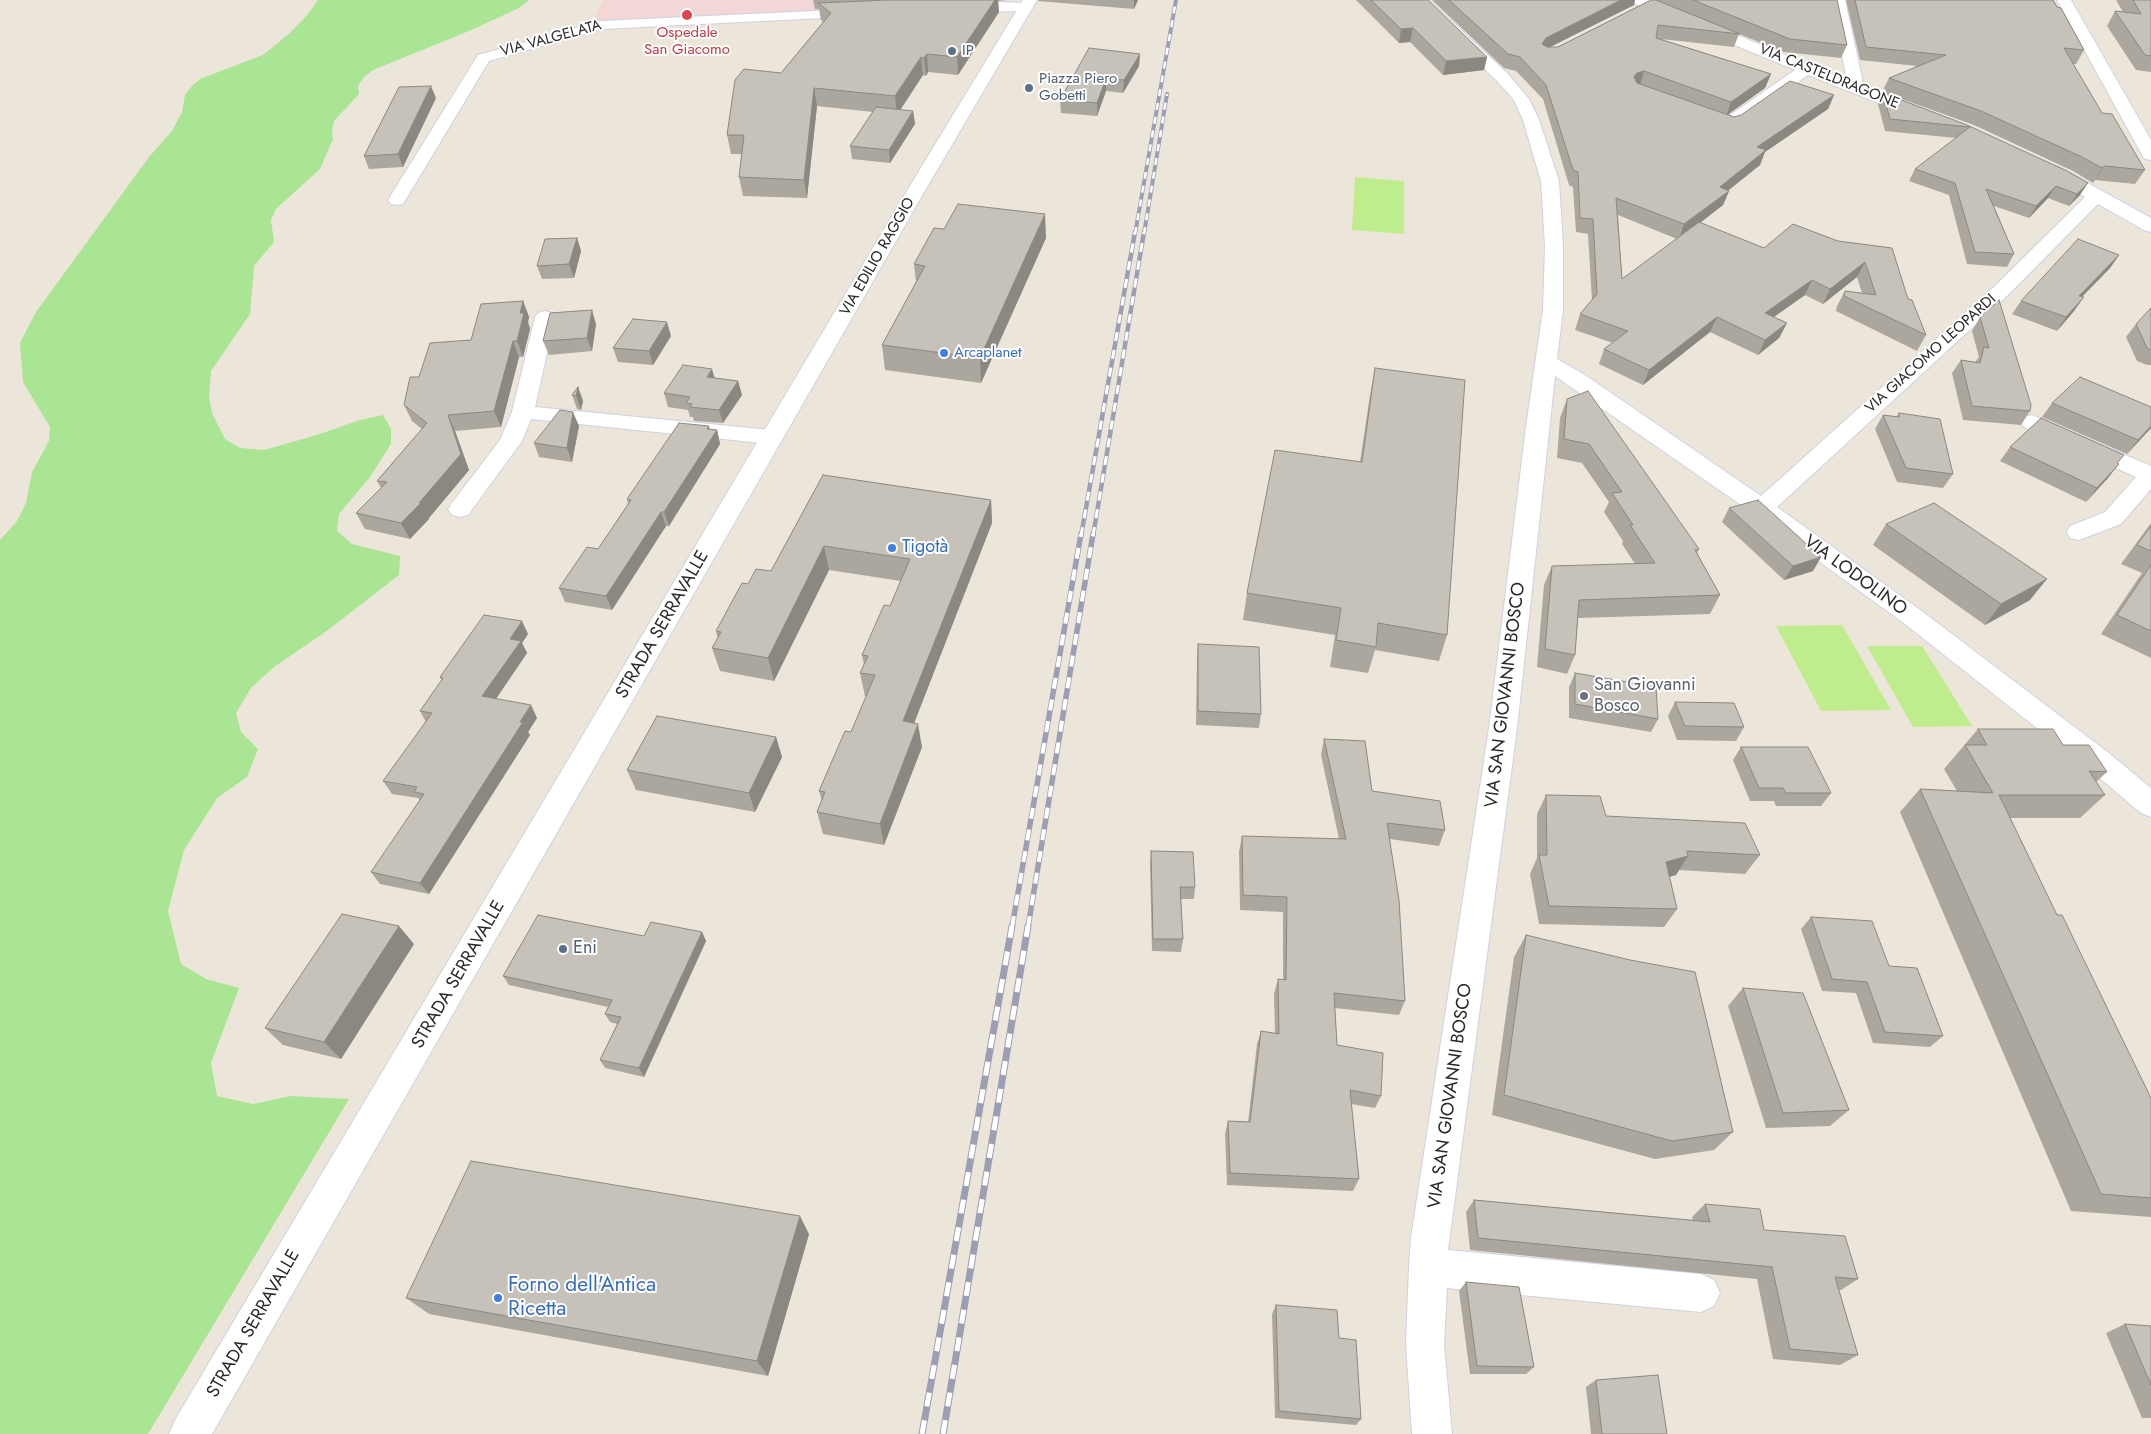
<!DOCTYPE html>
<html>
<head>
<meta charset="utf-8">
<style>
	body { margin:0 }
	canvas { display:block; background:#ece5d9 }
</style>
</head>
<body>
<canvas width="2151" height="1434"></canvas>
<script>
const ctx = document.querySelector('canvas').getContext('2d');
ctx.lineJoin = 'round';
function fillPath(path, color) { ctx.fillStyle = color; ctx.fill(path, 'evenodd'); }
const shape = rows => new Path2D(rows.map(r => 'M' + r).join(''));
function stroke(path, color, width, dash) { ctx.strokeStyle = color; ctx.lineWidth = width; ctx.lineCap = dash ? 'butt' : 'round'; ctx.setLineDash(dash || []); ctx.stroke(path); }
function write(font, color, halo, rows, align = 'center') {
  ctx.font = font + ' Jost,sans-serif'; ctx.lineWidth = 4; ctx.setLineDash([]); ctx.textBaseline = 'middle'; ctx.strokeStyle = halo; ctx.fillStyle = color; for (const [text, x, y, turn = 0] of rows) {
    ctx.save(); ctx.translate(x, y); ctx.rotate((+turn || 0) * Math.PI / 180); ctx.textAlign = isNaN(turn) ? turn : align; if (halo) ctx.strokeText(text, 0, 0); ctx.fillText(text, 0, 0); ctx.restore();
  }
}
const medical = shape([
	[604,0,996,0,967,6,591,24]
]);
const green = shape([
	[318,0,529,0,519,8,469,31,373,70,363,78,358,86,359,94,334,121,332,130,333,139,320,169,276,209,271,220,274,242,254,266,250,314,211,371,209,397,212,413,225,439,240,448,264,450,317,435,357,421,383,415,391,429,391,444,370,477,339,514,337,531,352,544,400,556,399,575,328,630,274,667,251,688,236,713,241,732,258,749,247,777,217,798,184,850,168,911,181,964,206,979,239,988,211,1063,217,1096,253,1104,291,1096,349,1099,148,1434,0,1434,0,540,17,521,26,503,32,472,49,441,50,427,23,382,20,343,36,312,149,157,172,131,182,112,185,95,191,87,200,79,263,55,290,33,308,14]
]);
const pitch = shape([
	[1355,177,1404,181,1404,234,1352,230],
	[1842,625,1891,710,1821,711,1776,626],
	[1867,646,1922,646,1972,726,1913,727]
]);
const minor = shape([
	[1414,0,1429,0,1508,74,1529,99,1539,120,1559,181,1563,246,1563,309,1557,359,1585,375,1761,496,1996,285,2085,197,2045,174,2042,170,2045,166,2051,165,2057,166,2151,218,2151,232,2144,230,2098,204,2010,293,1777,507,1923,612,2110,754,2151,788,2151,817,2141,813,2090,770,1905,624,1754,514,1555,376,1517,728,1448,1250,1701,1274,1714,1280,1720,1293,1714,1306,1701,1312,1447,1288,1444,1344,1452,1434,1412,1434,1406,1344,1409,1267,1411,1238,1489,728,1526,427,1543,309,1545,246,1541,181,1523,120,1514,100,1496,80,1414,0],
	[1631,0,1651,0,1847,80,1831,0,1845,0,1864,87,1921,109,1923,112,1921,115,1909,115,1808,75,1734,128,1728,129,1700,120,1698,116,1700,112,1706,111,1726,118,1795,70,1633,3,1631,0],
	[2057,0,2071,0,2151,140,2151,160,2145,159,2142,155,2057,0],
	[1000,2,1025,3,1030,4,1032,7,1030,10,1025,11,962,12,957,11,955,8,957,5,962,4,1000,2],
	[857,9,862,10,864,13,862,16,602,29,489,61,403,204,397,205,391,204,388,200,478,55,601,21,857,9],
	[545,311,552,313,555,317,535,407,771,430,779,432,782,437,779,442,771,444,531,419,522,441,468,515,460,517,452,515,448,509,452,503,500,440,512,412,535,317,538,313,545,311],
	[2032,415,2151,466,2151,489,2121,524,2079,540,2070,538,2067,532,2070,526,2105,512,2136,477,2024,427,2021,422,2024,417,2032,415]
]);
const secondary = shape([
	[1023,0,1037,0,923,194,212,1434,169,1434,175,1420,905,194,1023,0]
]);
const railFar3 = shape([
	[1135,234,1176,0],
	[1144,234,1167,94]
]);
const railFar2 = shape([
	[1081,536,1135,232],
	[1093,536,1144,232]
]);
const railFar1 = shape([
	[1012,927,1081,534],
	[1028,927,1093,534]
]);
const rail = shape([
	[922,1434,1012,926],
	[943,1434,1028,926]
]);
const wall = shape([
	[813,0,1006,0,998,1,999,12,958,75,928,72,926,76,923,75,900,110,913,111,915,124,890,163,852,159,850,146,873,112,817,106,807,198,743,196,739,177,742,154,731,154,727,135,781,73,823,22,821,20,819,9,815,9],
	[1038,0,1138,0,1134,9,1038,1],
	[1356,0,1428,0,1487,57,1484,70,1443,75,1410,42,1399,43],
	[1432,0,1635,0,1634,5,1550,47,1558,47,1651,0,1837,0,1847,45,1841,58,1784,52,1739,34,1734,47,1661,39,1771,74,1765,88,1728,114,1734,117,1834,95,1828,109,1765,152,1760,165,1728,190,1729,191,1723,205,1700,223,1764,248,1838,241,1892,248,1908,299,1926,335,1917,351,1836,311,1837,306,1845,291,1862,293,1857,277,1823,304,1805,295,1774,317,1787,323,1779,338,1758,355,1710,332,1643,385,1599,364,1604,349,1613,343,1575,330,1580,314,1592,301,1588,234,1576,232,1573,187,1569,185,1543,99,1516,71,1504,68],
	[1618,215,1677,239,1622,279],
	[1846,0,2053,0,2084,50,2076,64,2073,64,2102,113,2145,170,2135,184,2095,180,2093,183,2073,171,1974,125,1882,92,1889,78,1917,66,1860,60],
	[2116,0,2151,0,2151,72,2136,70,2107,26,2115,11,2123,12],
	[1140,54,1139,66,1123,93,1106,91,1097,116,1061,113,1060,100],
	[1883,93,1967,125,2080,195,2069,206,2048,198,2029,218,1994,206,2014,254,2007,267,1967,264,1949,195,1909,181,1915,169,1956,138,1885,131,1878,104],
	[436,98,403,167,369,169,364,156],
	[577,238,581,251,574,278,542,279,537,266],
	[1046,238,981,383,885,370,882,345,916,282,914,264],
	[2119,255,2110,268,2082,297,2074,311,2057,331,2012,314,2021,301],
	[523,301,529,317,528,322,530,329,523,357,519,357,501,427,455,431,469,470,429,518,429,519,410,539,365,529,356,513,381,488,377,481,422,429,412,421,404,405,419,377,471,340],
	[2151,308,2151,365,2147,365,2137,361,2126,337,2136,324],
	[1980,317,2030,411,2021,425,1963,420,1952,373,1961,360,1975,362,1979,357,1972,331],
	[596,324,592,351,549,355,543,341],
	[671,336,653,365,618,362,613,348],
	[1375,368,1447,635,1439,661,1375,650,1368,673,1330,667,1335,635,1243,620,1247,593,1360,462,1370,395],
	[714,378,738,381,742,395,723,423,694,421,693,417,690,417,688,410,668,407,664,393],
	[578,387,583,401,581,410,577,409,572,395],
	[1567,399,1699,549,1697,553,1720,595,1710,614,1578,618,1575,655,1567,674,1537,667,1544,585,1552,566,1635,564,1622,544,1623,541,1604,512,1609,502,1582,463,1557,458,1560,418],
	[2052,403,2151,407,2151,428,2127,454,2042,417],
	[1899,413,1953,474,1943,488,1897,482,1875,429,1883,415,1896,417],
	[579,426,572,462,539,457,534,443],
	[710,429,717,430,720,444,669,526,666,526,612,610,565,602,559,588,598,549,628,504,627,499],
	[2010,447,2124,455,2117,463,2108,478,2086,502,2000,461],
	[823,475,991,500,992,523,914,723,922,747,884,845,823,834,817,812,822,801,819,791,851,732,866,696,865,696,860,673,864,665,862,655,890,606,901,581,829,570,774,681,720,671,712,648,718,639,716,631,748,584,771,571],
	[1729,508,1821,557,1813,571,1784,580,1722,522],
	[2151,523,2151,658,2101,634,2142,573,2121,564],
	[1886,524,2030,600,1985,625,1873,545],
	[528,634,522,643,527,653,496,699,537,718,528,732,530,735,429,894,380,884,371,872,420,801,418,798,392,794,383,781,426,722,420,711,442,681,440,677],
	[1198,644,1261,714,1259,728,1196,725,1197,658],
	[1575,673,1658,719,1651,732,1569,718,1569,687],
	[1675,702,1744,727,1736,741,1677,740,1668,716],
	[1978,729,2063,745,2107,772,2096,782,2105,795,2080,818,2010,818,2057,915,2151,1098,2151,1217,2071,1211,1900,812,1920,789,1957,791,1944,769],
	[776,737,782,757,755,812,636,790,627,770],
	[1324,739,1372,791,1445,830,1439,846,1390,839,1405,1001,1399,1015,1335,1008,1337,1045,1381,1096,1375,1108,1351,1104,1359,1179,1353,1191,1227,1185,1225,1134,1228,1121,1248,1122,1257,1044,1261,1031,1275,1033,1274,994,1278,979,1283,980,1283,912,1240,910,1239,852,1242,836,1339,839,1321,755],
	[1741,747,1831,793,1821,806,1776,806,1774,801,1750,801,1733,760],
	[1546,795,1606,816,1760,855,1745,874,1679,870,1676,875,1669,877,1677,909,1664,927,1539,924,1530,874,1537,858,1537,814],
	[1151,851,1195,887,1194,899,1181,899,1183,939,1181,952,1152,951,1150,864],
	[1811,917,1889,966,1943,1036,1930,1047,1873,1043,1856,993,1822,991,1801,929],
	[702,932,706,941,644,1077,605,1068,600,1060,617,1024,610,1022,605,1014,608,1007,509,985,503,976,644,936],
	[1526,935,1733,1132,1714,1150,1655,1159,1492,1115,1514,957],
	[414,944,341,1059,283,1045,265,1028],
	[1743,988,1849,1110,1830,1126,1766,1128,1728,1006],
	[1474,1200,1693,1220,1692,1217,1705,1204,1764,1230,1858,1279,1841,1290,1839,1290,1858,1355,1840,1365,1773,1359,1757,1279,1470,1250,1466,1212],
	[809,1234,768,1376,429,1314,406,1298],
	[1466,1282,1534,1367,1526,1374,1470,1374,1459,1291],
	[1276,1305,1339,1338,1361,1419,1356,1425,1275,1418,1272,1314],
	[2125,1324,2151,1326,2151,1418,2142,1418,2106,1333],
	[1596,1380,1667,1434,1591,1434,1586,1387]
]);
const shadedWall = shape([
	[995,0,998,0,999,12,958,75,957,57],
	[1134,0,1138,0,1134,9],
	[1621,0,1635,0,1634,5,1542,51,1542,44,1546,38],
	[1413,28,1410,42,1399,43,1401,29],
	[927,54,928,72,926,76,924,58],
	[1140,54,1139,66,1123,93,1124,80],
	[921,57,923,75,897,115,895,96],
	[1487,57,1484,70,1443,75,1446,61],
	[1644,71,1640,85,1629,91,1634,77,1637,73],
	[1771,74,1765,88,1726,116,1731,102],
	[1106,79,1106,91,1097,116,1097,103],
	[431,86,436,98,403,167,398,154],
	[814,88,817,106,807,198,804,180],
	[1834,95,1828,109,1765,152,1760,165,1714,202,1720,187,1757,147],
	[913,111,915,124,890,163,889,150],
	[2104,166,2095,180,2093,183,2102,168],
	[2088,183,2080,195,2069,206,2077,194],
	[2056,186,2048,198,2029,218,2036,206],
	[1729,191,1723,205,1679,239,1684,224],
	[1045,214,1046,238,981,383,980,358],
	[577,238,581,251,574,278,569,264],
	[2119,255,2110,268,2070,309,2079,296],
	[1865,262,1857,277,1823,304,1830,289],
	[1812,280,1805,295,1758,328,1765,313],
	[2084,297,2074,311,2057,331,2066,317],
	[523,301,529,317,528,322,530,329,523,357,517,341,520,313],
	[592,310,596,324,592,351,587,338],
	[1717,317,1710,332,1643,385,1649,370],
	[667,322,671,336,653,365,649,351],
	[1787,323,1779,338,1758,355,1765,340],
	[513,341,519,357,501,427,494,411],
	[712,369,716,383,707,377],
	[738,381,742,395,723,423,719,410],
	[578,387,583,401,581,410,576,396],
	[573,412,579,426,572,462,567,448],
	[448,415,455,431,469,470,429,518,429,519,410,539,401,523],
	[709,426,712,438,717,430,720,444,669,526,664,512],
	[2151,426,2151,428,2127,454,2138,440],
	[2119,464,2108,478,2086,502,2097,488],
	[991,500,992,523,906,744,903,721],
	[661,512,666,526,612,610,606,596],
	[824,546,829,570,774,681,768,658],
	[1821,557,1813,571,1784,580,1793,566],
	[2047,579,2030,600,1985,625,2001,604],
	[522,621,528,634,522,643,527,653,489,709,482,696,510,639],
	[531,705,537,718,528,732,530,735,429,894,420,883],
	[918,724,922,747,884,845,880,824],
	[776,737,782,757,755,812,749,793],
	[1688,856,1676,875,1653,881,1666,862],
	[399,926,414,944,341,1059,324,1042],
	[702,932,706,941,644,1077,639,1068],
	[800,1216,809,1234,768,1376,757,1361]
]);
const building = shape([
	[887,0,995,0,957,57,927,54,924,58,921,57,895,96,814,88,804,180,739,177,744,135,727,135,735,80,744,69,781,73,831,13,818,3,887,0],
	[1371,0,1428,0,1487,57,1446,61,1413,28,1401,29,1371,0],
	[1449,0,1621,0,1546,38,1542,44,1547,47,1558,47,1651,0,1656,0,1740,34,1658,25,1656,38,1771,74,1731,102,1644,71,1637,73,1634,77,1637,83,1734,117,1741,115,1790,81,1834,95,1757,147,1766,150,1720,187,1729,191,1684,224,1616,198,1622,279,1699,222,1764,248,1793,224,1838,241,1892,248,1908,299,1912,300,1926,335,1844,296,1845,291,1876,295,1865,262,1830,289,1812,280,1765,313,1787,323,1765,340,1717,317,1649,370,1604,349,1628,331,1580,314,1597,294,1593,219,1580,218,1578,172,1573,170,1546,85,1520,57,1508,54,1449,0],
	[1693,0,1837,0,1847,45,1790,39,1693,0],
	[1855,0,2053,0,2057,7,2061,8,2084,50,2064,48,2102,113,2112,114,2145,170,2104,166,2102,168,2082,157,1981,111,1889,78,1946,55,1866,47,1855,0],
	[2133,0,2151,0,2151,56,2145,55,2115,11,2141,14,2133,0],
	[1089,48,1140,54,1124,80,1106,79,1097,103,1060,100,1089,48],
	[431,86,398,154,364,156,399,87,431,86],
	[1883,93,1967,125,2067,171,2088,183,2077,194,2056,186,2036,206,1986,189,2014,254,1975,252,1955,183,1915,169,1970,127,1890,119,1883,93],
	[876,107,913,111,889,150,850,146,876,107],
	[958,204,1045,214,980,358,882,345,925,266,914,264,934,228,944,229,958,204],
	[577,238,569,264,537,266,545,239,577,238],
	[2078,239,2119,255,2079,296,2084,297,2066,317,2021,301,2078,239],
	[1999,300,2031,405,2030,411,1972,406,1961,360,1980,363,1984,347,1989,348,1980,317,1999,300],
	[523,301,520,313,524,313,517,341,513,341,494,411,448,415,461,454,419,503,421,503,401,523,356,513,387,482,377,481,427,423,404,405,410,377,419,377,430,343,471,340,481,304,523,301],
	[2151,308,2151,350,2147,348,2136,324,2151,308],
	[592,310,587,338,543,341,550,313,592,310],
	[633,319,667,322,649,351,613,348,633,319],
	[683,365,712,369,707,377,738,381,719,410,690,407,692,404,686,403,690,397,664,393,683,365],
	[1375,368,1465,380,1447,635,1378,623,1376,647,1336,640,1341,608,1247,593,1275,450,1362,462,1375,368],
	[2080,377,2151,407,2151,426,2138,440,2052,403,2080,377],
	[578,387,576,396,572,395,578,387],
	[1588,391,1699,549,1695,550,1720,595,1579,600,1575,655,1545,649,1552,566,1655,563,1630,525,1633,525,1612,493,1622,492,1589,444,1564,439,1567,399,1588,391],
	[560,410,573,412,567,448,534,443,560,410],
	[1899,413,1940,419,1953,474,1906,468,1883,415,1899,417,1899,413],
	[2041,418,2124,455,2117,463,2119,464,2097,488,2010,447,2041,418],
	[679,423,709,426,707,429,717,430,664,512,661,512,606,596,559,588,587,547,598,549,631,500,627,499,679,423],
	[823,475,991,500,903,721,918,724,880,824,817,812,825,792,819,791,845,731,851,732,875,675,860,673,868,656,862,655,884,605,890,606,910,559,824,546,768,658,712,648,721,632,716,631,742,583,748,584,756,569,771,571,823,475],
	[1758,500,1821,557,1793,566,1729,508,1758,500],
	[1934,503,2047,579,2001,604,1886,524,1934,503],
	[2151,526,2151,551,2137,545,2151,526],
	[2151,565,2151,631,2117,615,2151,565],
	[484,615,522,621,510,639,521,641,482,696,531,705,520,722,523,722,420,883,371,872,424,794,414,792,417,787,383,781,432,713,420,711,443,678,440,677,484,615],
	[1198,644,1259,647,1261,714,1198,711,1198,644],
	[1575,673,1656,687,1658,719,1575,704,1575,673],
	[1675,702,1734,703,1744,727,1685,726,1675,702],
	[657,716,776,737,749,793,627,770,657,716],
	[1978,729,2053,729,2063,745,2089,745,2107,772,2089,771,2105,795,1999,795,2057,915,2062,915,2151,1098,2151,1198,2101,1194,1920,789,1993,793,1965,745,1987,745,1978,729],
	[1324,739,1365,741,1372,791,1440,801,1445,830,1387,823,1399,900,1405,1001,1334,993,1337,1045,1383,1053,1381,1096,1350,1090,1359,1179,1230,1173,1228,1121,1250,1122,1261,1031,1279,1034,1278,979,1286,980,1287,897,1243,895,1242,836,1346,839,1324,739],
	[1741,747,1808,747,1831,793,1786,793,1783,788,1759,788,1741,747],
	[1546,795,1600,796,1606,816,1745,823,1760,855,1687,851,1688,856,1666,862,1677,909,1549,906,1539,855,1547,855,1546,795],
	[1151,851,1193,852,1195,887,1180,887,1183,939,1153,939,1151,851],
	[342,914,399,926,324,1042,265,1028,342,914],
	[538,915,644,936,651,922,702,932,639,1068,600,1060,621,1017,605,1014,612,1000,503,976,538,915],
	[1811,917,1872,921,1889,966,1917,968,1943,1036,1885,1032,1867,982,1832,979,1811,917],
	[1526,935,1630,960,1695,972,1733,1132,1672,1141,1504,1095,1526,935],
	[1743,988,1803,993,1849,1110,1783,1113,1743,988],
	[471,1161,800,1216,757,1361,406,1298,471,1161],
	[1474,1200,1710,1222,1705,1204,1760,1209,1764,1230,1845,1236,1858,1279,1835,1277,1858,1355,1790,1349,1772,1267,1478,1238,1474,1200],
	[1466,1282,1519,1287,1534,1367,1477,1366,1466,1282],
	[1276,1305,1337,1310,1339,1338,1356,1340,1361,1419,1279,1411,1276,1305],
	[2125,1324,2151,1326,2151,1385,2125,1324],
	[1658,1375,1667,1434,1602,1434,1596,1380,1658,1375]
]);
const markers = [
	[687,15,6,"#e0444e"],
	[952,51,5,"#5c6f8a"],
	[1029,88,5,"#5c6f8a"],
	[944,353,5,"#3f7fe0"],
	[892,548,5,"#3f7fe0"],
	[1584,696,5,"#6b7280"],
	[563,949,5,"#5c6f8a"],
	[498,1298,5,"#3f7fe0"]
];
const farHealthnames = [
	["Ospedale",687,33],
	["San Giacomo",687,50]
];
const farStreetnames = [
	["VIA VALGELATA",551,39,-15],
	["VIA CASTELDRAGONE",1829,77,22],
	["VIA EDILIO RAGGIO",878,257,-60],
	["VIA GIACOMO LEOPARDI",1931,354,-42]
];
const farServicenames = [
	["IP",962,51],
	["Piazza Piero",1039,79],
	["Gobetti",1039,96]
];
const farShopnames = [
	["Arcaplanet",954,353]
];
const shopNames = [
	["Tigotà",902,548]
];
const streetNames = [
	["VIA LODOLINO",1855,576,36],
	["STRADA SERRAVALLE",663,625,-60],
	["VIA SAN GIOVANNI BOSCO",1506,695,-83],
	["STRADA SERRAVALLE",459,975,-60],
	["VIA SAN GIOVANNI BOSCO",1451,1096,-82],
	["STRADA SERRAVALLE",254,1324,-60]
];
const worshipNames = [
	["San Giovanni",1594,686],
	["Bosco",1594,707]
];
const serviceNames = [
	["Eni",573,949]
];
const nearShopnames = [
	["Forno dell'Antica",508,1286],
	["Ricetta",508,1310]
];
fillPath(medical, '#f3d6d6');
fillPath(green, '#aae593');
fillPath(pitch, '#bfed8e');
stroke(minor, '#cfd1e2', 2);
stroke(secondary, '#cfd1e2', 2);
fillPath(minor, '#fff');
fillPath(secondary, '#fff');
stroke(railFar3, '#9c9eb4', 4);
stroke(railFar2, '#9c9eb4', 4.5);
stroke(railFar1, '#9c9eb4', 5.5);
stroke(rail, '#9c9eb4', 7);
stroke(railFar3, '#fff', 2.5, [7]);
stroke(railFar2, '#fff', 3, [9]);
stroke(railFar1, '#fff', 4, [11]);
stroke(rail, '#fff', 5, [14]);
fillPath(wall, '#aba79f');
fillPath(shadedWall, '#8b8882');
fillPath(building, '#c7c2b9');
stroke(building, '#8b8882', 1);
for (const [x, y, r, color] of markers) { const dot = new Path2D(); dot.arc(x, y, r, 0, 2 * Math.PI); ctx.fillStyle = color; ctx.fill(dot); stroke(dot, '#fff', 2); }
write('15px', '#be3a42', '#fff', farHealthnames);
write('15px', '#292929', '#fff', farStreetnames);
write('15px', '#4e5e75', '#fff', farServicenames, 'left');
write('15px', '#366cbe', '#fff', farShopnames, 'left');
write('18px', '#366cbe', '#fff', shopNames, 'left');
write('18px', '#292929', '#fff', streetNames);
write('18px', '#5b616d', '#fff', worshipNames, 'left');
write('18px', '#4e5e75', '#fff', serviceNames, 'left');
write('21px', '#366cbe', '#fff', nearShopnames, 'left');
</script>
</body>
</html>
